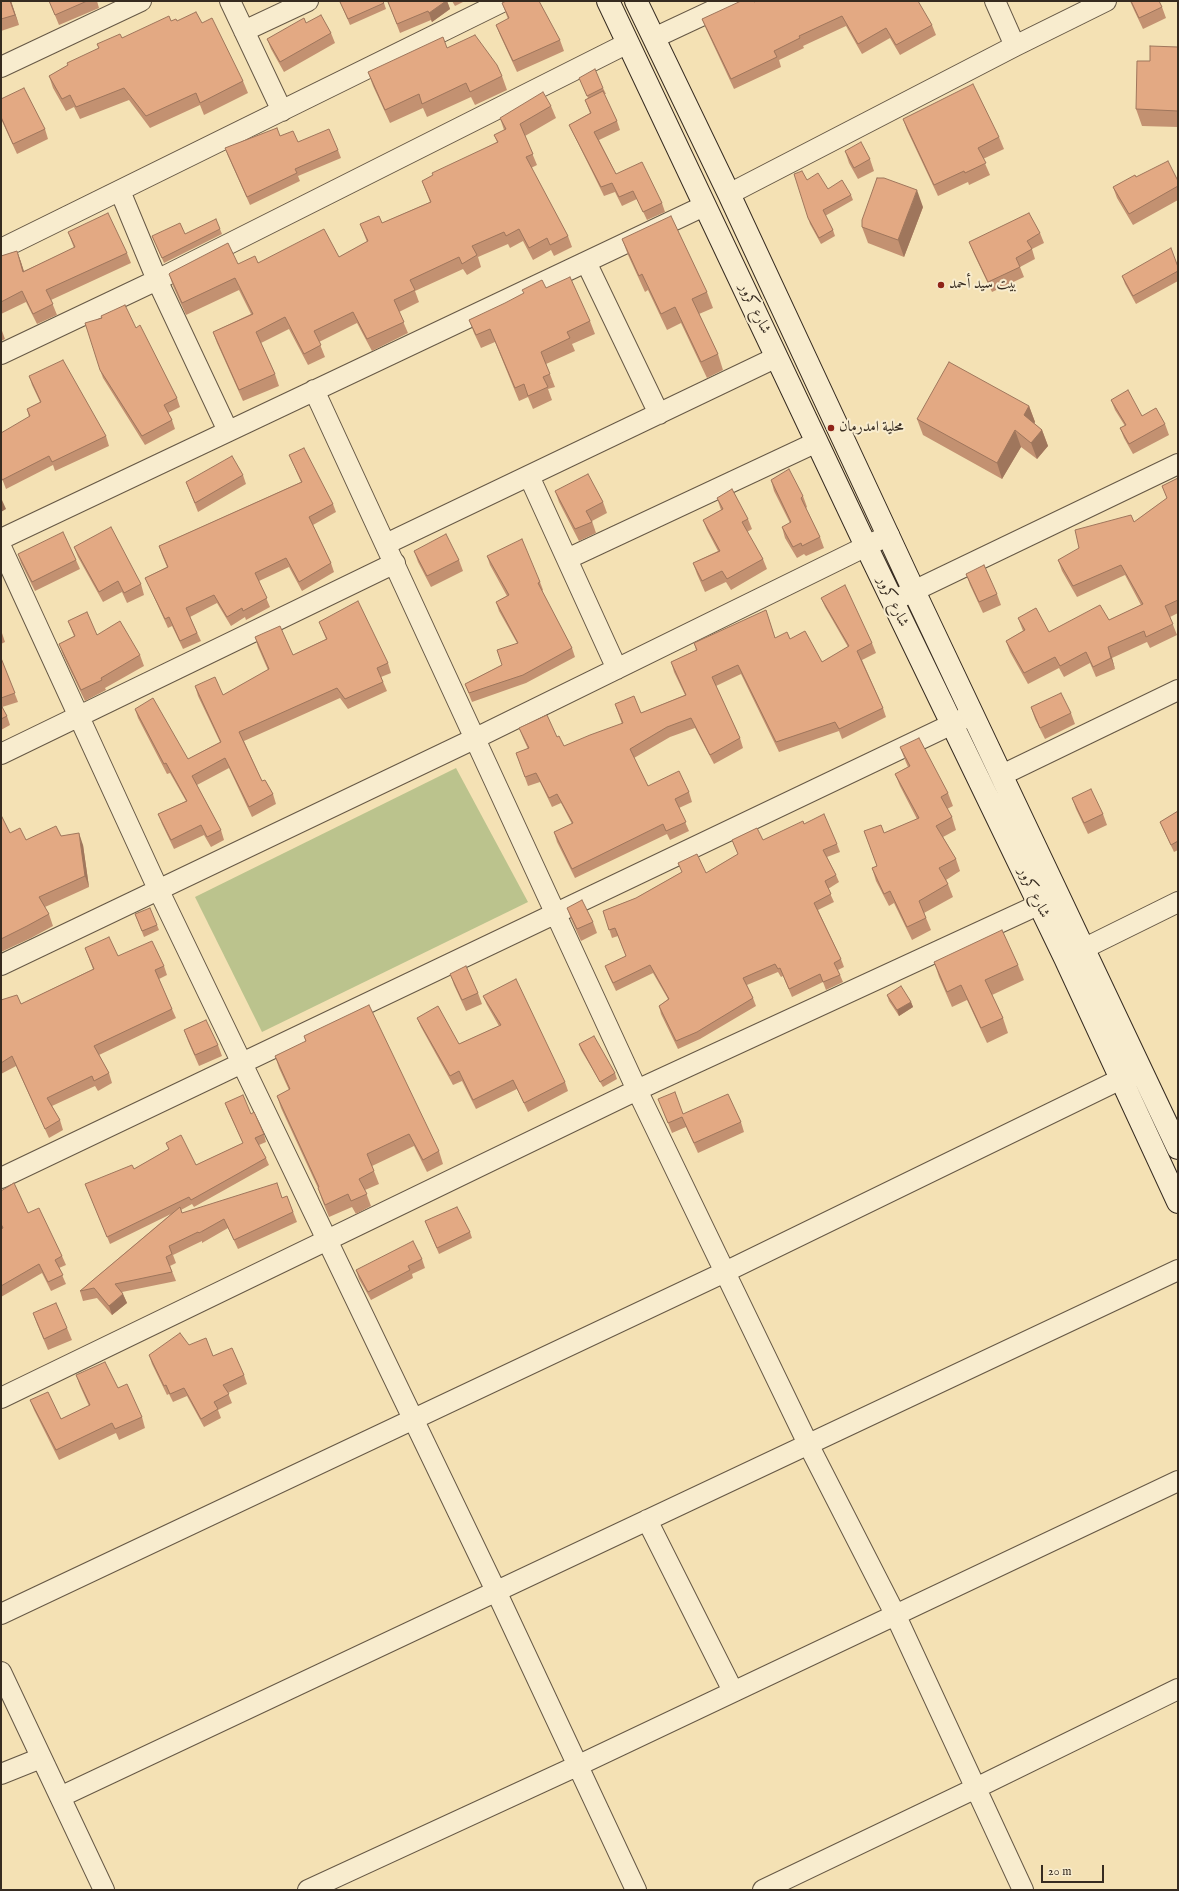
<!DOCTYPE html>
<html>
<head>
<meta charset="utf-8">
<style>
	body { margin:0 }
	#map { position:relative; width:1179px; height:1891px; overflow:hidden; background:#f4e1b4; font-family:"IM FELL English",serif }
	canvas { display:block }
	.frame { position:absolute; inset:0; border:2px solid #362b20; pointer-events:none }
	.scale { position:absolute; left:1041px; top:1865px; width:63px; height:18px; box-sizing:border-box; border:2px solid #362b20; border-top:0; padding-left:5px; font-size:12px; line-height:14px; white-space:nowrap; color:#362b20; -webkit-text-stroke:3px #f8ecce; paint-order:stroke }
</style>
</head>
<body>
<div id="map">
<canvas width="1179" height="1891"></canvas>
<div class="frame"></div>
<div class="scale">20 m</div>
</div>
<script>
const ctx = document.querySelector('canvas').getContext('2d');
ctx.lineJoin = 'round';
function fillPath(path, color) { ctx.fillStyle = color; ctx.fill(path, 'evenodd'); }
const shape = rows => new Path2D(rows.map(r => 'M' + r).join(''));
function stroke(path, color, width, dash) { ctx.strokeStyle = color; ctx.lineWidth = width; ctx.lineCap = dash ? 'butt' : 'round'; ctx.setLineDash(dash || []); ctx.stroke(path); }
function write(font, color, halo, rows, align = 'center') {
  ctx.font = font + ' "IM FELL English",Amiri,serif'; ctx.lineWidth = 4; ctx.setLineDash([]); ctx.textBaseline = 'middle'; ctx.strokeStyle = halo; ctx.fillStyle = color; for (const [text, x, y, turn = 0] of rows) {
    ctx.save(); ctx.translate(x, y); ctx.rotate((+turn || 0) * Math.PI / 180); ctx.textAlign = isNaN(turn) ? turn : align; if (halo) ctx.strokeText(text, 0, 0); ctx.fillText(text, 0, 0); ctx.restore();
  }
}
const green = shape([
	[456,768,528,902,262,1032,195,897]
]);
const minor = shape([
	[230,1,282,111],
	[995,1,1015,46],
	[244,31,308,1],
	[654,38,733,1],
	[1,67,141,1],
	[120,191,157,280,228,431],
	[729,194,1015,46,1106,1],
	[1,249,504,1],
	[586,262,659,414],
	[1,354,157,280,628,43],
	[314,390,637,1090,808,1444,895,1614,1023,1890],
	[529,476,617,669],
	[1,539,704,206],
	[386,544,777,357],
	[1,547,159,891,496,1591,636,1890],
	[567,559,817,442],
	[899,598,1178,464],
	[1,754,395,563],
	[1002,775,1178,690],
	[1085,948,1178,902],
	[1,965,476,738,889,535],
	[1,1178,967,717],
	[1,1398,637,1090,1038,905],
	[647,1520,733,1691],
	[1,1614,725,1272,1121,1079],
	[1,1672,104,1890],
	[1,1774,41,1758],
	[60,1797,1178,1270],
	[308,1890,579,1765,1178,1481],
	[763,1890,976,1788,1178,1689]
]);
const secondary = shape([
	[608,1,866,546,1065,958,1178,1202],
	[636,1,729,194,914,591,1178,1148]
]);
const wall = shape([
	[1,1,11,1,19,25,1,31],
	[49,1,97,1,99,8,59,25],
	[390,1,447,1,450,9,432,22,431,20,400,33,388,2],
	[452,1,465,1,455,6],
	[1130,1,1162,7,1166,18,1143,29,1134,10],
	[340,2,384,3,386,9,350,25],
	[754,2,932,25,936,35,900,55,890,38,862,54,846,26,803,46,804,48,779,60,781,67,734,89,706,29,702,19],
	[502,3,560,40,564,51,517,72,500,35,496,25,508,19],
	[171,21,202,23,243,81,248,93,204,115,200,105,150,128,129,100,80,119,74,107,66,111,53,88,49,76,99,48,97,44,122,38],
	[306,23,331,33,335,43,284,72,271,49,267,39],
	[1178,47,1178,127,1142,126,1136,109,1150,61],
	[447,48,502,76,507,90,475,105,471,97,427,117,423,108,390,123,373,86,368,72],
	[579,78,603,88,606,94,604,94,617,121,620,130,599,140,616,174,662,203,665,212,647,220,637,199,622,206,615,192,604,196,573,133,569,125,590,113,585,100,588,98],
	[1,99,45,129,48,139,17,154,1,119],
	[551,106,556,118,525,136,537,165,531,168,568,236,572,247,554,256,551,250,533,260,523,241,510,248,508,244,478,257,481,267,467,275,463,269,415,291,419,302,399,312,408,333,372,351,357,323,319,342,325,357,308,365,289,329,261,343,275,374,279,386,243,401,217,343,213,332,251,314,239,290,186,315,173,286,169,274,238,264,339,257,367,242,360,224,382,223,430,202,422,181,497,142,494,135,504,130,500,118],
	[903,119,999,137,1004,149,983,159,990,175,969,185,968,182,938,196,907,130],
	[280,136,298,142,338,150,341,158,298,176,300,181,250,205,228,156,225,148],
	[845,151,870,159,874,171,858,179,849,163],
	[1136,177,1178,181,1178,200,1133,225,1117,198,1113,187],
	[807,180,828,189,851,195,853,200,825,216,833,230,835,236,821,244,810,224,808,218],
	[923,207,904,257,868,243,862,227],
	[220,229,222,234,164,263,152,236,185,234],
	[68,232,127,253,131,263,51,300,57,315,37,324,26,302,1,314,1,256,17,251,24,271,74,248],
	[1040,233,1044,243,1032,249,1035,259,1020,267,1024,277,992,292,973,252,969,242],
	[622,239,707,292,713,308,699,314,718,354,723,370,707,378,681,323,667,330,648,290,645,292,628,255],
	[1178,266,1178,281,1136,304,1125,284,1122,276],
	[546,288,590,321,595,334,572,344,575,351,546,364,555,387,548,389,552,400,533,409,528,397,519,401,495,342,481,348,474,333,469,320],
	[1,328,5,339,1,341],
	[136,328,177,398,180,407,168,413,172,420,175,429,145,445,103,378,100,370],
	[29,376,106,436,109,446,55,471,53,465,6,489,1,476,29,417,27,409,40,402,32,385],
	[1111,400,1142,416,1165,424,1169,435,1133,454,1124,438,1120,428,1125,426,1115,410],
	[1029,406,1035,422,1034,423,1042,430,1048,446,1037,459,1021,447,1002,479,923,435,917,419],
	[289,455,333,504,336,512,313,525,331,563,334,572,302,591,289,567,259,581,270,607,246,620,245,617,231,626,217,603,190,617,201,641,183,649,172,626,168,628,149,586,145,578,167,567,162,555,159,546,301,482],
	[243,475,246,484,198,512,186,482],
	[1178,478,1178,613,1170,617,1177,635,1150,648,1147,642,1112,658,1115,669,1096,677,1090,663,1064,677,1059,668,1028,684,1010,652,1006,641,1023,631,1018,618,1049,632,1109,620,1141,605,1125,575,1077,597,1062,571,1058,560,1134,522,1167,498,1162,486],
	[771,480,803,496,807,507,806,508,820,537,824,548,806,556,804,554,797,558,785,538,782,527,790,523,774,491],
	[555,491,603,502,607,513,592,521,596,533,579,541,559,502],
	[717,498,748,519,752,529,747,532,763,559,767,569,731,590,726,582,705,592,697,574,693,563,718,551,707,530,703,520,721,510],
	[74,547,141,584,144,595,127,603,122,592,103,602,78,557],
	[414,551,459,560,463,571,431,587,418,562],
	[18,554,76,560,80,569,35,591,21,563],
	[487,556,540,582,543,590,542,591,572,648,575,657,526,683,472,702,465,684,502,665,517,643,499,611,496,602,507,596,490,565],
	[966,574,997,594,1001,605,983,613,970,585],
	[821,598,872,643,876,653,862,660,883,708,886,717,842,739,839,731,779,752,741,674,716,686,740,738,743,748,714,764,695,728,670,737,634,758,648,786,689,792,692,802,679,808,689,831,670,840,667,834,575,878,557,842,554,832,572,824,561,803,552,807,540,782,528,786,516,753,528,749,523,738,519,728,557,737,564,746,622,724,615,704,641,713,685,695,674,672,671,662,696,650,694,643,769,619,775,638,790,639,822,662,848,647,825,607],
	[68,621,140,655,144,666,105,688,106,690,85,701,63,655,59,644,74,636],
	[319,622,388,663,391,673,381,677,387,691,348,709,340,698,244,741,262,781,273,794,276,804,252,817,229,768,197,785,221,830,224,840,211,847,204,835,174,849,162,824,158,814,186,801,170,773,167,774,138,718,135,709,188,759,220,742,198,696,195,686,223,695,268,670,258,647,255,637,293,655,326,639],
	[1,630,5,642,1,644],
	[1,658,18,702,2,707,7,716,10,725,1,730],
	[1031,707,1071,713,1075,724,1045,739,1035,719],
	[900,747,948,793,953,806,947,809,952,817,956,830,943,837,956,859,960,871,946,880,948,884,953,897,924,913,931,930,912,940,894,903,889,906,876,881,872,868,877,866,864,831,884,833,917,819,900,786,895,774,908,767,905,760],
	[1072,798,1103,814,1107,825,1088,834,1076,809],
	[1178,811,1178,850,1174,852,1163,829,1160,822],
	[1,815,10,833,26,840,61,836,83,845,89,887,45,907,49,914,53,926,31,938,1,952],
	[804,824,837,844,840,852,827,857,836,875,839,882,828,889,834,902,818,910,841,959,844,967,838,970,843,982,826,990,823,982,792,997,783,976,781,977,778,972,747,985,753,998,756,1006,700,1039,678,1049,661,1014,659,1006,668,999,653,973,616,991,608,974,605,966,626,956,618,936,612,938,603,911,636,898,682,872,678,863,706,873,738,854,732,840,763,840],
	[567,908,593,922,597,933,581,941,571,919],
	[135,914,157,925,159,930,144,937],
	[85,948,118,956,164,966,167,975,159,979,172,1009,176,1018,99,1055,109,1073,112,1083,98,1091,95,1086,52,1106,60,1120,63,1130,49,1138,16,1066,1,1074,1,1000,21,1004,93,969],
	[934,962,1018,965,1024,980,992,995,1003,1018,1008,1033,987,1043,967,1000,952,1007,939,977],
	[450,974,478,993,482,1004,466,1011,454,985],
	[887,995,911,1002,913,1007,899,1016,889,1001],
	[483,996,565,1082,568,1091,528,1112,517,1089,476,1109,462,1081,453,1085,421,1027,417,1018,459,1044,499,1026,487,1005],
	[184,1030,218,1045,222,1056,199,1066,188,1041],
	[304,1036,439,1151,443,1164,427,1172,414,1146,372,1166,379,1184,365,1190,371,1206,356,1214,352,1207,329,1217,322,1200,318,1188,281,1108,277,1096,289,1090,279,1068,275,1056,306,1042],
	[579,1044,615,1073,617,1079,603,1087,581,1050],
	[225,1103,251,1114,264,1134,266,1142,259,1145,266,1158,269,1165,194,1207,192,1204,181,1210,182,1213,282,1198,287,1196,297,1222,238,1249,228,1228,202,1243,202,1241,173,1255,176,1263,170,1266,176,1281,122,1292,127,1303,112,1315,97,1298,83,1301,80,1291,171,1214,110,1244,85,1184,134,1169,169,1149,166,1143,196,1165,243,1143,228,1111],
	[662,1108,683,1114,741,1122,744,1132,698,1153,686,1127,672,1133],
	[1,1191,28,1213,62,1256,66,1265,59,1268,66,1284,51,1291,42,1273,1,1297,1,1229,2,1229,1,1227],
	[425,1221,470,1232,472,1238,439,1254],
	[422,1259,425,1268,412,1274,413,1278,371,1300,359,1279,356,1270],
	[33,1313,67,1328,72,1340,48,1350,37,1324],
	[189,1345,213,1356,244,1375,247,1384,228,1393,232,1403,218,1410,221,1418,204,1427,187,1396,173,1402,169,1394,167,1395,152,1364,149,1355],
	[76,1375,118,1388,142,1417,145,1428,119,1440,116,1433,59,1460,34,1410,30,1400,61,1419,89,1406,80,1386]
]);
const shadedWall = shape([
	[10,1,11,1,19,25,15,15],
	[446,1,447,1,450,9,432,22,429,13],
	[917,190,923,207,904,257,898,240],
	[17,251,21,262,27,282,23,272],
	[1029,406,1035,422,1030,431,1024,415],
	[1015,430,1021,447,1002,479,997,463],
	[1042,430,1048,446,1037,459,1031,443],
	[1,500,2,500,6,509,1,512],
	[1108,647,1112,658,1115,669,1111,658],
	[79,833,83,845,89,887,85,876],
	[911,1002,913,1007,899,1016,897,1010],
	[123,1294,127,1303,112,1315,109,1306]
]);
const building = shape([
	[1,1,10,1,15,15,1,19,1,1],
	[49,1,87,1,55,15,49,1],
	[342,1,382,1,384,3,348,19,340,2,342,1],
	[390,1,446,1,429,13,428,11,397,24,388,2,390,1],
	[506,1,539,1,560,40,513,61,496,25,509,18,502,3,506,1],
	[741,1,754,1,754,2,756,1,918,1,932,25,896,45,886,28,858,44,842,16,799,36,800,38,774,51,777,57,731,79,702,19,741,1],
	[1131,1,1159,1,1162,7,1139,18,1131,1],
	[196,12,202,23,212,18,243,81,200,103,196,93,146,116,124,88,76,107,70,95,62,99,49,76,68,65,67,63,99,48,97,44,120,34,122,38,169,16,171,21,176,19,177,21,196,12],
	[321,15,331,33,280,62,267,39,304,18,306,23,321,15],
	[475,35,497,65,502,76,470,92,466,83,422,104,419,94,385,110,368,72,443,37,447,48,475,35],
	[1150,46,1178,47,1178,111,1136,109,1137,61,1150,61,1150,46],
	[595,69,603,88,587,96,579,78,595,69],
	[973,84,999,137,978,148,986,163,965,173,964,171,934,185,903,119,973,84],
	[24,88,45,129,13,144,1,117,1,99,24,88],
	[603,91,617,121,594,132,616,174,642,162,662,203,643,212,633,191,619,197,612,183,601,187,569,125,591,113,585,100,603,91],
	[543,92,551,106,520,124,533,154,526,157,568,236,550,245,547,238,529,248,519,229,506,236,504,232,472,246,477,255,462,264,459,257,410,280,415,290,394,300,404,322,367,339,353,312,314,331,321,345,304,354,285,317,256,332,275,374,239,390,213,332,253,314,235,278,182,303,169,274,170,273,228,243,238,264,255,256,258,263,324,229,339,257,368,241,360,224,379,216,382,223,431,202,422,181,433,175,432,173,498,142,494,135,506,129,500,118,543,92],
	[277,128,280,136,293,131,298,142,329,129,338,150,295,169,297,173,247,197,225,148,277,128],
	[861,142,870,159,854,168,845,151,861,142],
	[1168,161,1178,181,1178,186,1129,214,1113,187,1135,175,1136,177,1168,161],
	[802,171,807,180,818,173,828,189,842,180,851,195,823,210,833,230,819,238,808,218,794,174,802,171],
	[877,178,884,178,917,190,898,240,862,227,862,220,877,178],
	[108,213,127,253,46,290,53,304,33,314,22,291,1,302,1,256,17,251,23,272,75,247,68,232,108,213],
	[1029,213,1040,233,1027,241,1032,249,1016,258,1020,267,988,282,969,242,1029,213],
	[671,216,707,292,692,299,718,354,701,362,675,307,661,314,642,274,639,276,622,239,671,216],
	[216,219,220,229,162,258,152,236,180,223,185,234,216,219],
	[1171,248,1178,267,1178,271,1133,296,1122,276,1171,248],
	[570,277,590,321,567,332,570,338,541,352,550,374,543,377,548,387,528,396,524,384,515,388,490,329,476,335,469,320,505,303,524,293,522,290,542,280,546,288,570,277],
	[125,305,136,328,140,325,177,398,164,405,172,420,142,436,100,370,85,323,102,318,101,316,125,305],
	[63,360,106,436,52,462,49,456,2,480,1,476,1,433,30,416,27,409,41,402,29,376,63,360],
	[949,362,1029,406,1024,415,1042,430,1031,443,1015,430,997,463,917,419,949,362],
	[1128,390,1142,416,1156,408,1165,424,1129,444,1120,428,1126,425,1111,400,1128,390],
	[304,448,333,504,309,517,331,563,299,582,286,558,255,573,267,598,243,611,242,608,227,617,214,595,186,608,197,633,180,641,169,617,165,619,145,578,168,567,159,546,302,482,289,455,304,448],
	[232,456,243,475,195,503,186,482,232,456],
	[789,469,803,496,801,498,820,537,802,546,801,543,793,547,782,527,791,522,771,480,789,469],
	[588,474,603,502,586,511,592,522,575,529,555,491,588,474],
	[1178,478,1178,600,1165,606,1173,624,1146,637,1144,631,1108,647,1111,658,1093,667,1086,652,1060,666,1055,657,1024,673,1006,641,1025,630,1018,618,1036,608,1049,632,1100,605,1109,620,1143,604,1121,565,1073,586,1058,560,1079,548,1075,530,1131,515,1134,522,1167,498,1162,486,1178,478],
	[732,489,748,519,742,522,763,559,727,579,722,571,702,581,693,563,720,551,703,520,723,509,717,498,732,489],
	[111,527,141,584,124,593,118,581,99,592,74,547,111,527],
	[63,532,76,560,32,582,18,554,63,532],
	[446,534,459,560,427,576,414,551,446,534],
	[522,539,540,582,538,583,572,648,523,675,469,693,465,684,502,665,497,650,518,643,496,602,509,595,487,556,522,539],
	[984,565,997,594,979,602,966,574,984,565],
	[845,585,872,643,857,651,883,708,839,729,835,722,776,742,738,665,712,677,740,738,710,755,691,718,667,727,630,749,648,786,679,771,689,792,675,799,686,822,666,831,663,824,572,869,554,832,573,823,557,794,549,798,536,773,525,777,516,753,529,748,519,728,547,715,557,737,559,736,564,746,590,735,623,723,615,704,634,696,641,713,686,695,671,662,697,650,694,643,766,610,775,638,787,632,790,639,805,631,822,662,849,646,821,598,845,585],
	[358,601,388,663,377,668,383,682,345,699,337,688,239,732,262,781,265,780,273,794,249,807,225,758,192,776,221,830,207,837,201,825,171,840,158,814,187,801,166,763,164,764,135,709,153,698,188,759,221,742,195,686,215,677,223,695,269,669,255,637,280,626,293,655,327,639,319,622,358,601],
	[87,612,97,635,120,621,140,655,101,678,102,680,81,690,59,644,75,636,68,621,87,612],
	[1,658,15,693,1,698,1,658],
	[1061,693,1071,713,1040,728,1031,707,1061,693],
	[1,705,7,716,1,719,1,705],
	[919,738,948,793,941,797,952,817,936,826,956,859,939,868,948,884,919,901,926,918,907,927,890,891,884,894,872,868,877,866,864,831,881,825,884,833,919,818,895,774,910,766,900,747,919,738],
	[1091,789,1103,814,1084,823,1072,798,1091,789],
	[1178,811,1178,841,1171,845,1160,822,1178,811],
	[824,814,837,844,823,850,836,875,825,881,831,894,814,903,841,959,834,963,840,975,823,982,820,974,789,989,780,968,778,969,775,964,743,978,753,998,697,1032,676,1041,659,1006,669,999,650,965,613,983,605,966,626,956,615,928,609,930,603,911,636,898,682,872,678,863,697,854,706,873,738,854,732,840,757,828,763,840,803,821,804,824,824,814],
	[1,815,10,833,20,828,26,840,56,826,61,836,79,833,85,876,39,897,49,914,27,926,1,939,1,815],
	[582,900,593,922,577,929,567,908,582,900],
	[150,908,157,925,142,931,135,914,150,908],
	[1002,930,1018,965,985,980,1003,1018,981,1028,961,985,947,992,934,962,1002,930],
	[109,937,118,956,152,941,164,966,155,970,172,1009,94,1046,109,1073,94,1081,92,1076,47,1098,60,1120,45,1129,12,1056,1,1063,1,1000,17,995,21,1004,94,969,85,948,109,937],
	[466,966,478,993,462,1000,450,974,466,966],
	[516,979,565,1082,524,1103,513,1080,473,1100,459,1071,450,1076,417,1018,438,1006,459,1044,501,1025,483,996,516,979],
	[901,986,911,1002,897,1010,887,995,901,986],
	[369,1005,439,1151,423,1160,409,1134,367,1154,374,1171,359,1179,367,1194,351,1201,348,1194,325,1205,318,1188,319,1187,277,1096,290,1089,275,1056,306,1041,304,1036,369,1005],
	[206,1020,218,1045,195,1055,184,1030,206,1020],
	[594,1036,615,1073,600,1082,579,1044,594,1036],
	[675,1092,683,1114,728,1094,741,1122,694,1143,682,1117,668,1123,658,1099,675,1092],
	[243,1095,251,1114,254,1112,264,1134,255,1138,266,1158,191,1200,189,1197,107,1237,85,1184,132,1165,134,1169,169,1149,166,1143,181,1135,196,1165,243,1143,225,1103,243,1095],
	[14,1183,28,1213,39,1208,62,1256,55,1260,63,1275,48,1282,39,1264,1,1286,1,1229,3,1228,1,1224,1,1191,14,1183],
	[277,1183,282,1198,287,1196,293,1212,234,1240,224,1219,199,1233,198,1232,169,1246,172,1254,166,1257,172,1272,115,1284,123,1294,109,1306,94,1288,80,1291,180,1207,182,1213,277,1183],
	[457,1207,470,1232,437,1248,425,1221,457,1207],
	[413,1241,422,1259,408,1266,410,1270,368,1292,356,1270,413,1241],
	[56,1303,67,1328,44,1339,33,1313,56,1303],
	[180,1333,189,1345,206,1338,213,1356,232,1348,244,1375,223,1385,229,1394,214,1402,218,1409,201,1419,184,1388,170,1394,166,1385,164,1386,149,1355,180,1333],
	[105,1362,118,1388,127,1384,142,1417,115,1429,112,1423,56,1450,30,1400,48,1392,61,1419,90,1405,76,1375,105,1362]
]);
const markers = [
	[941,285,4,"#8f2418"],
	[831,428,4,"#8f2418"]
];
const poiNames = [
	["بيت سيد أحمد",949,285],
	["محلية امدرمان",839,428]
];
const streetNames = [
	["شارع كرور",754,309,64],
	["شارع كرور",892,602,64],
	["شارع كرور",1033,893,64]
];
fillPath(green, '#bbc38d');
stroke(minor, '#665845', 22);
stroke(secondary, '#362b20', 24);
stroke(minor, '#f8ecce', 20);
stroke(secondary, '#f8ecce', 22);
fillPath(wall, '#c39171');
fillPath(shadedWall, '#9f765c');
fillPath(building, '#e3a983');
stroke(building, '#9f765c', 1);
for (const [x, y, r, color] of markers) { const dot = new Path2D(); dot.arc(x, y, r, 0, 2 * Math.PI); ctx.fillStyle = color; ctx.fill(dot); stroke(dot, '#f8ecce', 1.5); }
write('15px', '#362b20', '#f8ecce', poiNames, 'left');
write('15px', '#362b20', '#f8ecce', streetNames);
</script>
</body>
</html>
